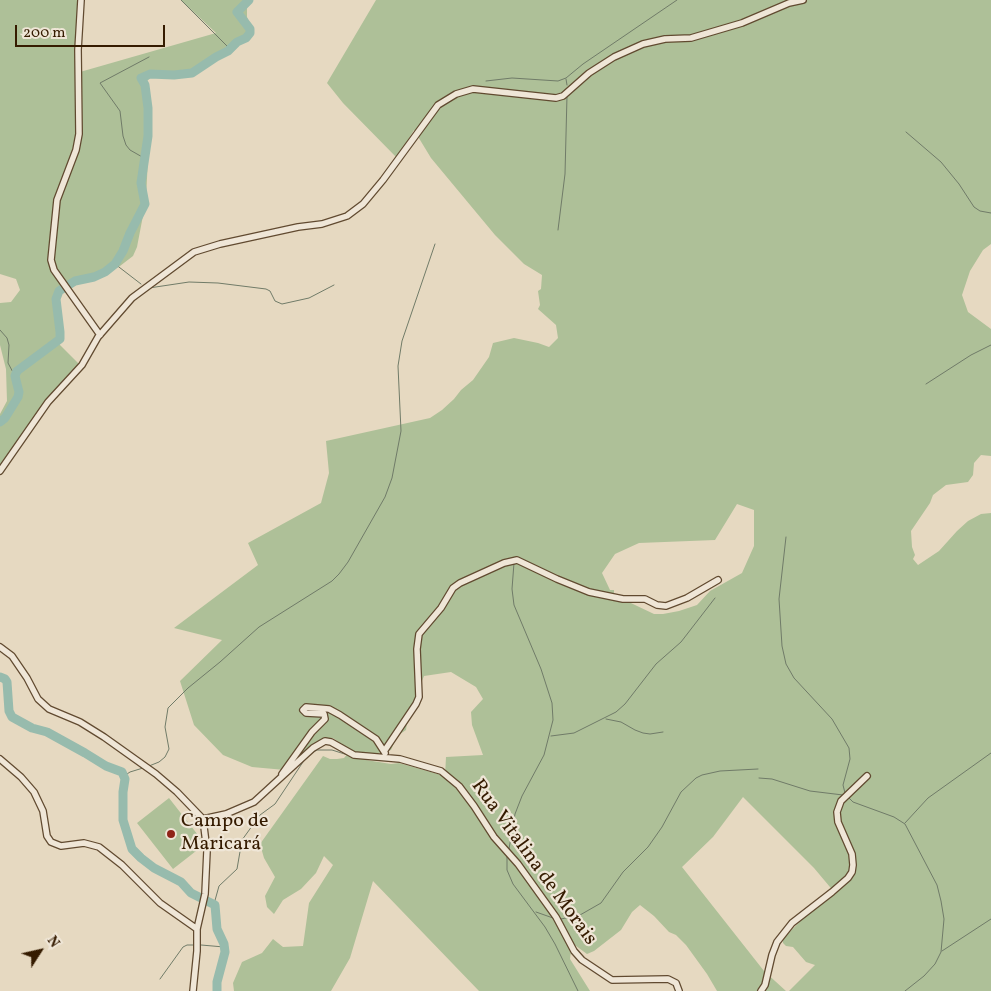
<!DOCTYPE html>
<html>
<head>
<meta charset="utf-8">
<style>
	body { margin:0 }
	#map { position:relative; width:991px; height:991px; overflow:hidden; background:#e6d9c1; font-family:Vollkorn,serif }
	canvas { display:block }
	.north { position:absolute; left:15px; top:926px; width:50px; height:50px; -webkit-text-stroke:4px #efe6d7; paint-order:stroke; rotate:55deg; font-size:14px; font-weight:700; line-height:20px; text-align:center; color:#351b00 }
	.north::after { content:''; display:block; margin:auto; width:18px; height:22px; background:#351b00; clip-path:polygon(50% 0,100% 100%,50% 72%,0 100%) }
	.scale { position:absolute; left:15px; top:25px; width:150px; height:22px; box-sizing:border-box; border:2px solid #351b00; border-top:0; padding-left:6px; font-size:15px; line-height:18px; white-space:nowrap; color:#351b00; -webkit-text-stroke:4px #efe6d7; paint-order:stroke }
</style>
</head>
<body>
<div id="map">
<canvas width="991" height="991"></canvas>
<div class="north">N</div>
<div class="scale">200 m</div>
</div>
<script>
const ctx = document.querySelector('canvas').getContext('2d');
ctx.lineJoin = 'round';
function fillPath(path, color) { ctx.fillStyle = color; ctx.fill(path, 'evenodd'); }
const shape = rows => new Path2D(rows.map(r => 'M' + r).join(''));
function stroke(path, color, width, dash) { ctx.strokeStyle = color; ctx.lineWidth = width; ctx.lineCap = dash ? 'butt' : 'round'; ctx.setLineDash(dash || []); ctx.stroke(path); }
function write(font, color, halo, rows, align = 'center') {
  ctx.font = font + ' Vollkorn,serif'; ctx.lineWidth = 4.5; ctx.setLineDash([]); ctx.textBaseline = 'middle'; ctx.strokeStyle = halo; ctx.fillStyle = color; for (const [text, x, y, turn = 0] of rows) {
    ctx.save(); ctx.translate(x, y); ctx.rotate((+turn || 0) * Math.PI / 180); ctx.textAlign = isNaN(turn) ? turn : align; if (halo) ctx.strokeText(text, 0, 0); ctx.fillText(text, 0, 0); ctx.restore();
  }
}
const green = shape([
	[0,0,84,0,80,72,216,33,181,0,249,0,247,3,247,17,253,31,251,35,244,35,193,70,174,79,154,74,147,81,150,114,146,200,137,247,133,256,120,266,103,275,92,276,65,291,57,298,59,344,79,364,0,470,0,414,7,401,6,369,0,345,0,303,11,302,20,290,16,279,0,274],
	[376,0,991,0,991,244,983,250,970,271,962,295,968,312,991,329,991,456,981,455,974,463,973,475,968,482,946,485,933,495,930,503,911,531,912,547,915,555,913,559,918,565,939,551,957,531,968,521,981,514,991,513,991,991,789,991,815,965,806,962,793,947,786,946,783,943,783,939,812,909,835,893,814,868,743,797,713,837,682,867,764,971,786,991,717,991,707,974,686,945,676,935,669,932,654,916,640,905,632,912,621,930,594,951,587,954,572,943,570,959,590,991,479,991,373,881,350,958,331,991,234,991,233,983,242,962,262,953,273,939,283,947,303,946,309,903,333,865,324,856,316,873,301,889,283,900,274,914,267,907,265,896,275,877,264,858,260,844,323,756,330,759,337,759,344,758,349,752,346,747,333,738,323,740,285,770,252,767,223,755,194,725,180,681,222,640,174,628,258,565,248,543,321,503,329,473,326,441,430,418,442,410,454,399,461,390,473,380,489,357,493,343,514,338,538,343,549,347,558,338,556,325,538,309,540,305,538,291,541,289,542,275,524,264,495,235,431,158,414,130,397,158,343,103,327,83],
	[737,504,754,510,754,546,742,573,710,591,697,605,679,611,663,614,654,614,614,595,614,590,610,590,602,573,615,554,639,543,715,540],
	[451,672,476,687,483,699,471,712,472,725,483,755,446,757,445,776,399,763,391,764,366,760,367,756,391,750,397,736,406,730,408,715,424,676],
	[169,798,205,844,173,869,137,823]
]);
const stream = shape([
	[181,0,230,49],
	[566,79,567,85],
	[486,81,512,78,558,81,566,78,583,64,677,0],
	[906,132,941,162,959,184,974,207,980,211,991,213],
	[144,158,130,150,126,145,123,136,120,111,100,83,149,57],
	[558,230,565,174,567,96],
	[115,264,141,284],
	[149,288,189,282,218,283,266,289,270,291,275,301,282,304,309,298,334,285],
	[0,330,7,338,9,345,8,363,15,376],
	[926,384,971,355,991,345],
	[786,537,779,599,782,646,786,664,794,678,832,719,849,748,850,759,843,785,845,793],
	[606,719,621,722,635,730,643,733,650,734,663,732],
	[551,736,574,733,616,712,625,704,656,664,681,642,715,598],
	[312,753,317,750,332,750,351,756],
	[149,766,159,762,165,757,169,749,165,727,168,708,188,688,220,662,259,627,332,581,339,574,348,562,385,497,392,478,401,431,398,366,402,341,435,244],
	[124,776,130,772,143,768],
	[759,778,772,779,810,791,843,795],
	[849,798,853,802,894,817,905,824,937,885,941,901,944,919,941,952,935,964,924,976,905,991],
	[905,823,928,798,991,753],
	[509,849,515,814,522,796,544,755,553,720,552,703,541,669,514,605,512,589,514,563],
	[507,856,507,870,513,884,545,927,555,944,578,991],
	[214,904,219,886,237,869,242,840,260,815,275,804,305,759],
	[536,912,553,918],
	[561,919,580,915,601,903,623,872,648,847,662,827,681,792,696,778,702,775,720,771,758,769],
	[201,945,224,947],
	[942,951,991,919],
	[160,979,183,947,187,945,195,945]
]);
const river = shape([
	[0,422,5,418,18,397,19,392,15,376,17,371,60,339,60,332,56,299,59,291,75,281,94,277,105,272,115,264,123,251,130,233,145,204,141,183,148,136,148,108,145,85,141,78,150,74,174,75,192,73,216,57,228,51,237,42,246,38,250,33,250,29,237,12,249,0],
	[0,677,5,679,7,682,9,711,12,717,32,728,47,732,85,753,106,766,122,772,125,779,123,792,123,820,132,849,141,858,154,868,181,882,191,893,215,905,217,929,224,944,225,952,217,982,217,991]
]);
const minor = shape([
	[81,0,78,50,79,134,76,150,57,200,51,260,54,270,100,335],
	[0,471,48,402,82,365,98,337,132,298,194,252,220,244,298,227,322,224,347,216,363,204,383,180,438,105,456,94,473,89,556,98,563,96,589,73,614,57,643,44,665,39,691,38,742,23,789,3,803,0],
	[0,647,12,656,27,678,38,699,49,709,80,722,104,737,156,774,177,792,203,819],
	[385,750,416,704,419,697,417,649,419,634,441,608,453,588,460,583,504,563,517,560,557,579,589,592,623,599,645,599,657,605,666,606,687,598,718,580],
	[0,759,21,777,34,792,43,811,47,836,51,842,61,846,84,843,99,847,122,865,160,903,197,929],
	[282,774,312,732,325,719,324,714,306,713,303,710,306,707,329,709,340,715,376,739,385,753],
	[203,819,226,814,254,802,313,748,325,741,331,742,354,755,400,759,441,771,459,786,474,806,494,837,518,864,556,917,574,951,582,960,612,980,668,979,676,983,679,991],
	[193,991,197,951,197,929,205,894,207,851,203,819],
	[761,991,765,985,772,955,777,942,792,923,832,892,848,878,852,872,853,865,852,854,838,822,837,812,841,801,867,776]
]);
const markers = [
	[171,834,5,"#8f2418"]
];
const poiNames = [
	["Campo de",181,822],
	["Maricará",181,845]
];
const streetNames = [
	["Rua Vitalina de Morais",533,863,54]
];
fillPath(green, '#aec098');
stroke(stream, '#707b68', 1);
stroke(river, '#97bbad', 9);
stroke(minor, '#614a30', 8);
stroke(minor, '#efe6d7', 5.5);
for (const [x, y, r, color] of markers) { const dot = new Path2D(); dot.arc(x, y, r, 0, 2 * Math.PI); ctx.fillStyle = color; ctx.fill(dot); stroke(dot, '#efe6d7', 2); }
write('20px', '#351b00', '#efe6d7', poiNames, 'left');
write('20px', '#351b00', '#efe6d7', streetNames);
</script>
</body>
</html>
